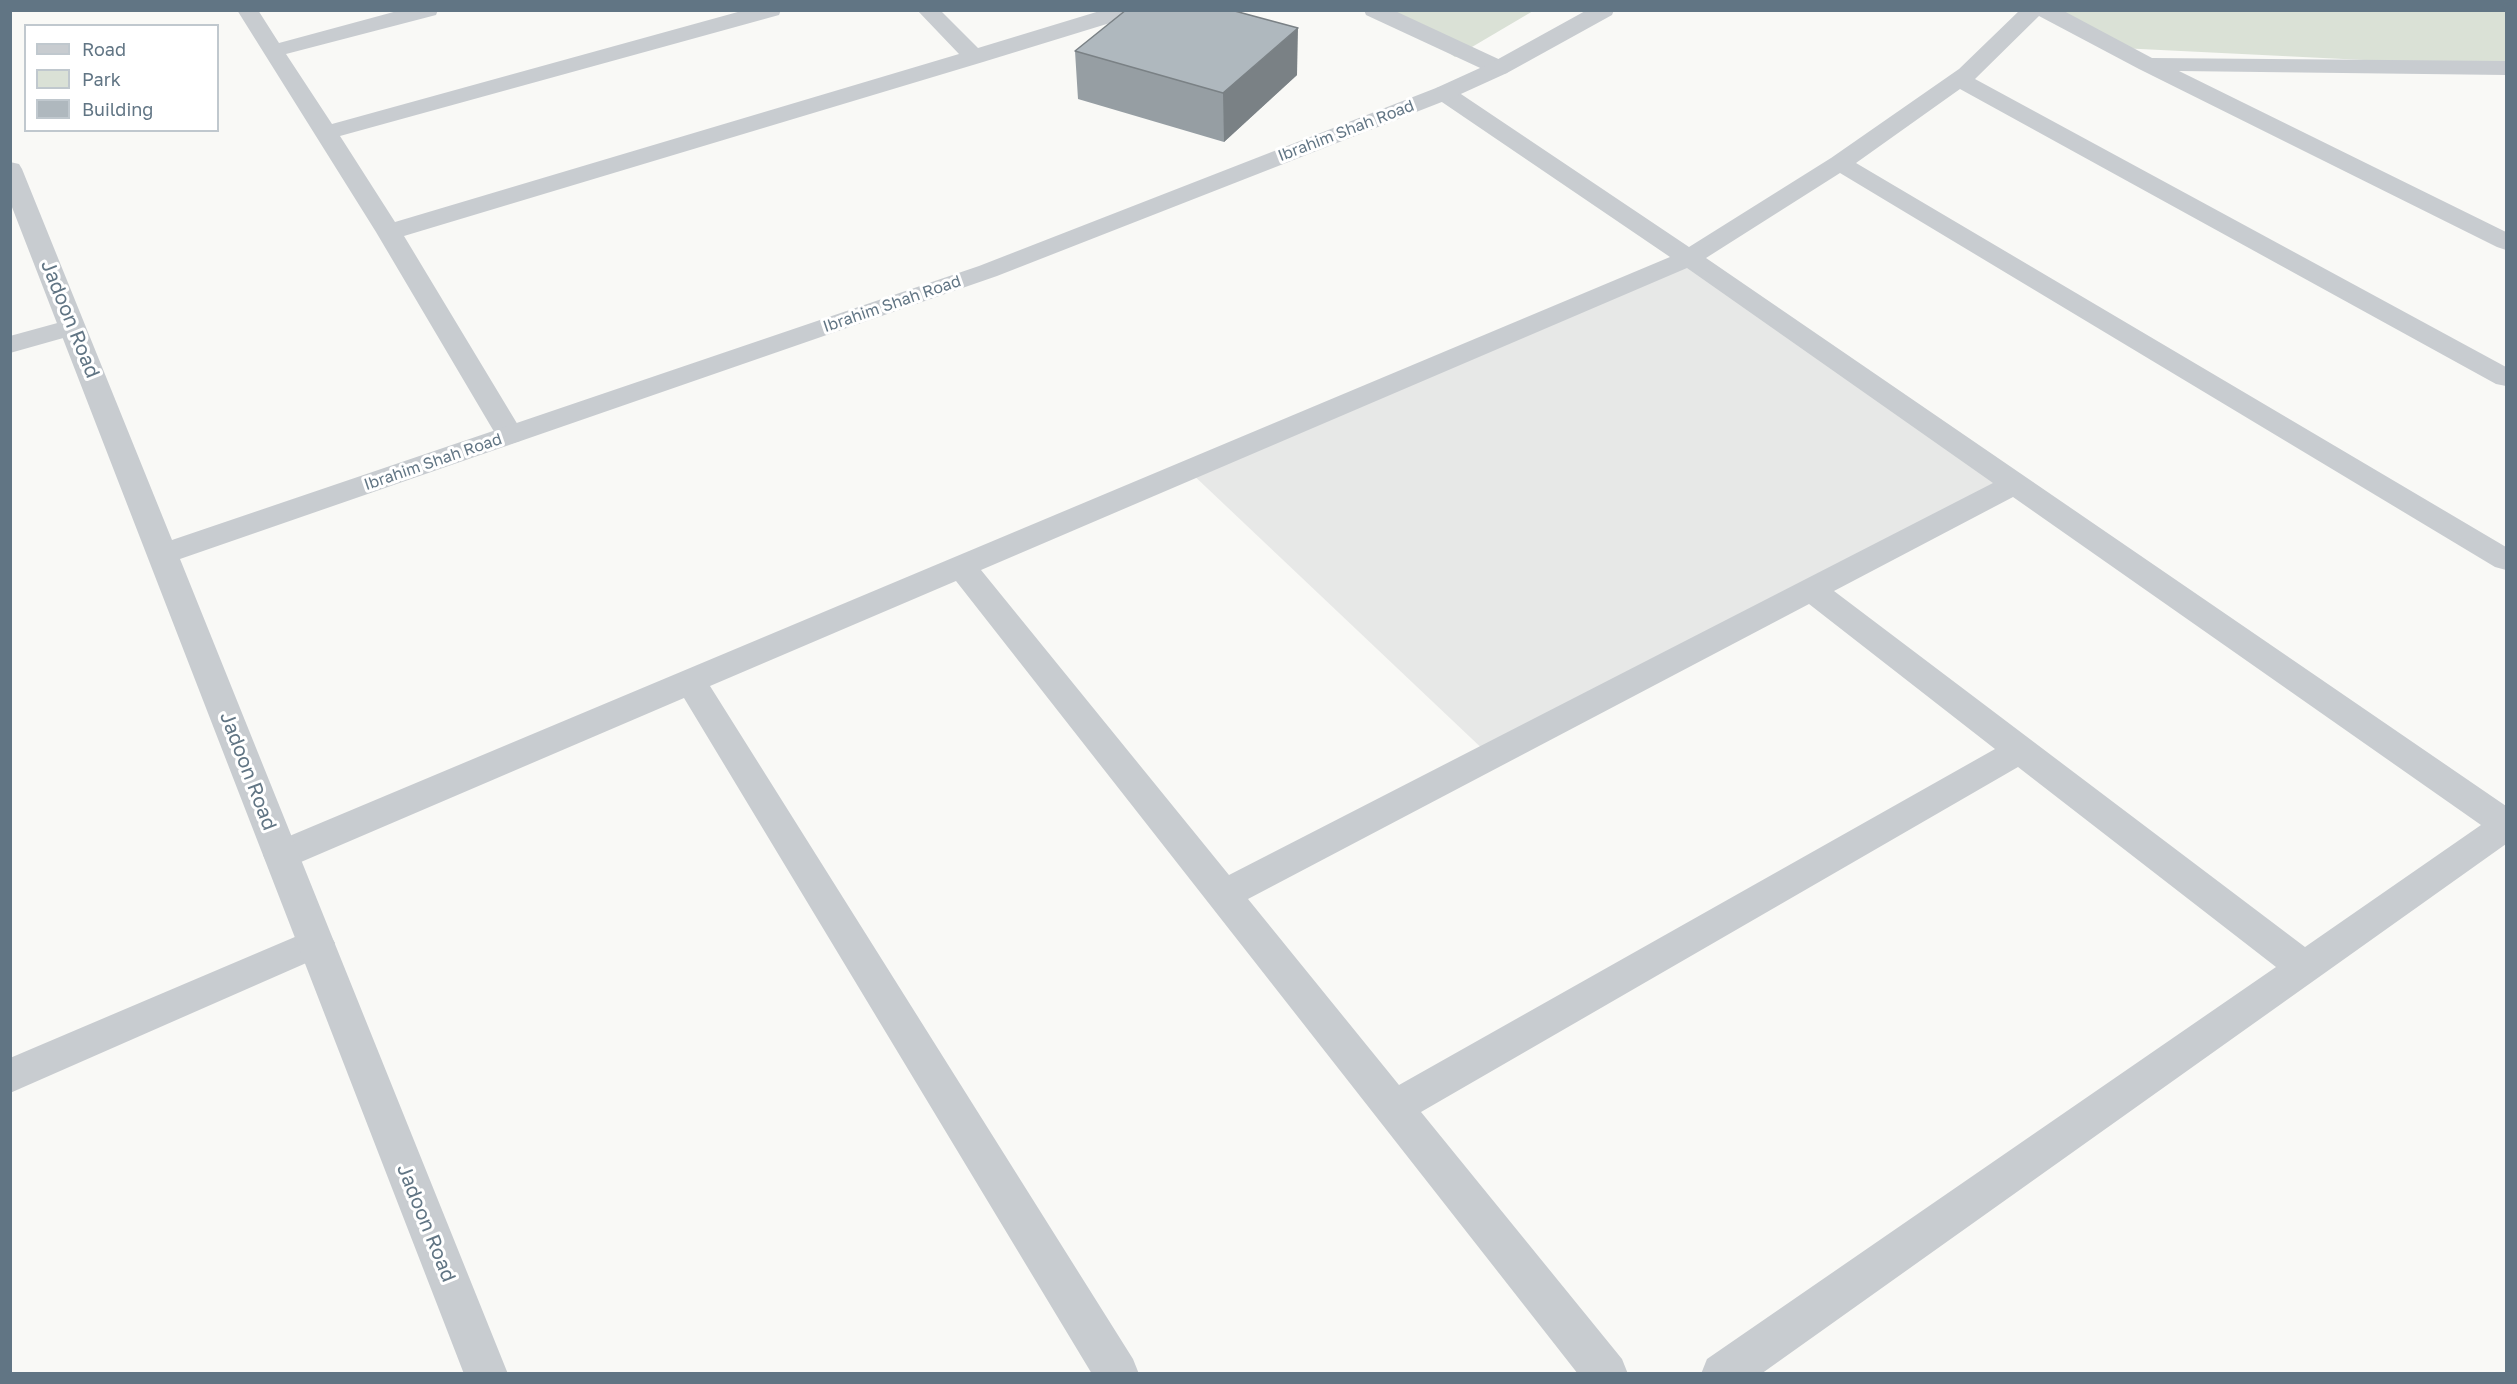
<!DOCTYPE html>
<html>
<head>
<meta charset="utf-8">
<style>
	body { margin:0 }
	#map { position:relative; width:2517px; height:1384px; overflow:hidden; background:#f9f9f6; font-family:"Golos Text",sans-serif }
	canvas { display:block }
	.frame { position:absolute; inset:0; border:12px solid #617584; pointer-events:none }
	.legend { position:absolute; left:24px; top:24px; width:195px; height:108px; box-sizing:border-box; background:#fff; border:2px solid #c0c8ce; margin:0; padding:8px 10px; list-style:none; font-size:18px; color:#617584 }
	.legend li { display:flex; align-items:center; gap:12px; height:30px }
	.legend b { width:30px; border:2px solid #c0c8ce }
</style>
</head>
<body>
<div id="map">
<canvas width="2517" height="1384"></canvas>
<div class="frame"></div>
<ul class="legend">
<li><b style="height:8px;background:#c8ccd0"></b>Road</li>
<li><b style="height:16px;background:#dae1d6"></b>Park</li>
<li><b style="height:16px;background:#afb8be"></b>Building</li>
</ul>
</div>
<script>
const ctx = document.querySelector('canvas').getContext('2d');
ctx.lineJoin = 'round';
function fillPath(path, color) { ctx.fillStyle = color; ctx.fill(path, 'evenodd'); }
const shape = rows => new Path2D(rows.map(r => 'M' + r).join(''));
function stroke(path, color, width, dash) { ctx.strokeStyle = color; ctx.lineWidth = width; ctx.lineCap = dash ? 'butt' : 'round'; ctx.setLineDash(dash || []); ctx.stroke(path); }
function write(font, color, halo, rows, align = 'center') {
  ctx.font = font + ' "Golos Text",sans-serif'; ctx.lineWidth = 6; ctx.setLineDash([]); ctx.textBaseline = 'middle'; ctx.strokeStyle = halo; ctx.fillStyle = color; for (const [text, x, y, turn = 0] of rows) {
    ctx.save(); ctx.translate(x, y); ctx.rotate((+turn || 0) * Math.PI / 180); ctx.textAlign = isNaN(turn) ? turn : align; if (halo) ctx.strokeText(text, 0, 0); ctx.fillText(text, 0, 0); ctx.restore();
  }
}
const built = shape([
	[1689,258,2015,484,1490,756,1188,470]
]);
const green = shape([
	[1388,11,1533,11,1455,57],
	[2046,11,2506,11,2506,67,2120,48]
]);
const minor = shape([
	[237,10,258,10,279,43,401,10,438,10,436,15,286,54,332,124,745,10,781,10,779,15,340,136,395,222,959,54,917,10,940,10,978,48,1103,10,1138,10,1136,15,983,62,404,236,524,435,520,441,510,444,500,441,496,435,376,232,237,10],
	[1364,10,1393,10,1507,63,1510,68,1507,73,1499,75,1491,73,1366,15,1364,10],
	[2020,10,2062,10,2152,58,2506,61,2506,75,2179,71,2506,232,2506,250,2497,247,2139,69,2039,16,1975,79,2506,367,2506,386,2496,384,1960,89,1856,163,2506,547,2506,570,2495,567,1840,173,1706,258,2506,806,2506,844,1761,1374,1701,1374,1707,1359,2276,967,2018,767,1421,1112,1622,1359,1628,1374,1578,1374,956,581,710,686,1133,1359,1139,1374,1092,1374,684,698,294,865,281,869,268,865,263,855,268,845,1670,257,1436,98,1433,93,1436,88,1444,86,1452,88,1689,247,1831,158,1959,69,2020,10],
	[1687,268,1993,483,1229,875,981,570,1687,268],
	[2013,497,2481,825,2305,947,1834,591,2013,497],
	[1809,604,1995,749,1399,1085,1248,899,1809,604],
	[72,319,81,321,85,327,81,333,10,353,10,336,72,319],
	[316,928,329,933,335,943,329,953,10,1093,10,1058,316,928]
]);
const tertiary = shape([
	[1587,10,1614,10,1612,15,1507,73,1452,98,997,276,180,559,508,1374,464,1374,10,202,10,162,19,164,22,169,172,540,979,266,1436,88,1491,63,1587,10]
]);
const wall = shape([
	[1075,51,1297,75,1224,142,1078,99]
]);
const shadedWall = shape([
	[1298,28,1297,75,1224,142,1223,93]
]);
const building = shape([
	[1126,10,1231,10,1298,28,1223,93,1075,51,1126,10]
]);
const farStreetnames = [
	["Ibrahim Shah Road",1346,131,-21],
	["Ibrahim Shah Road",892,304,-19],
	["Ibrahim Shah Road",433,462,-19]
];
const streetNames = [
	["Jadoon Road",70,319,68],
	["Jadoon Road",248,771,69],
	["Jadoon Road",426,1223,68]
];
fillPath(built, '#e7e8e7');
fillPath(green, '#dae1d6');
fillPath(minor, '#c8ccd0');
fillPath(tertiary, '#c8ccd0');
fillPath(wall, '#969ea3');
fillPath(shadedWall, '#7a8185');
fillPath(building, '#afb8be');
stroke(building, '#7a8185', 1.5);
write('16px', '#617584', '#fff', farStreetnames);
write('20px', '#617584', '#fff', streetNames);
</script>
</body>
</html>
